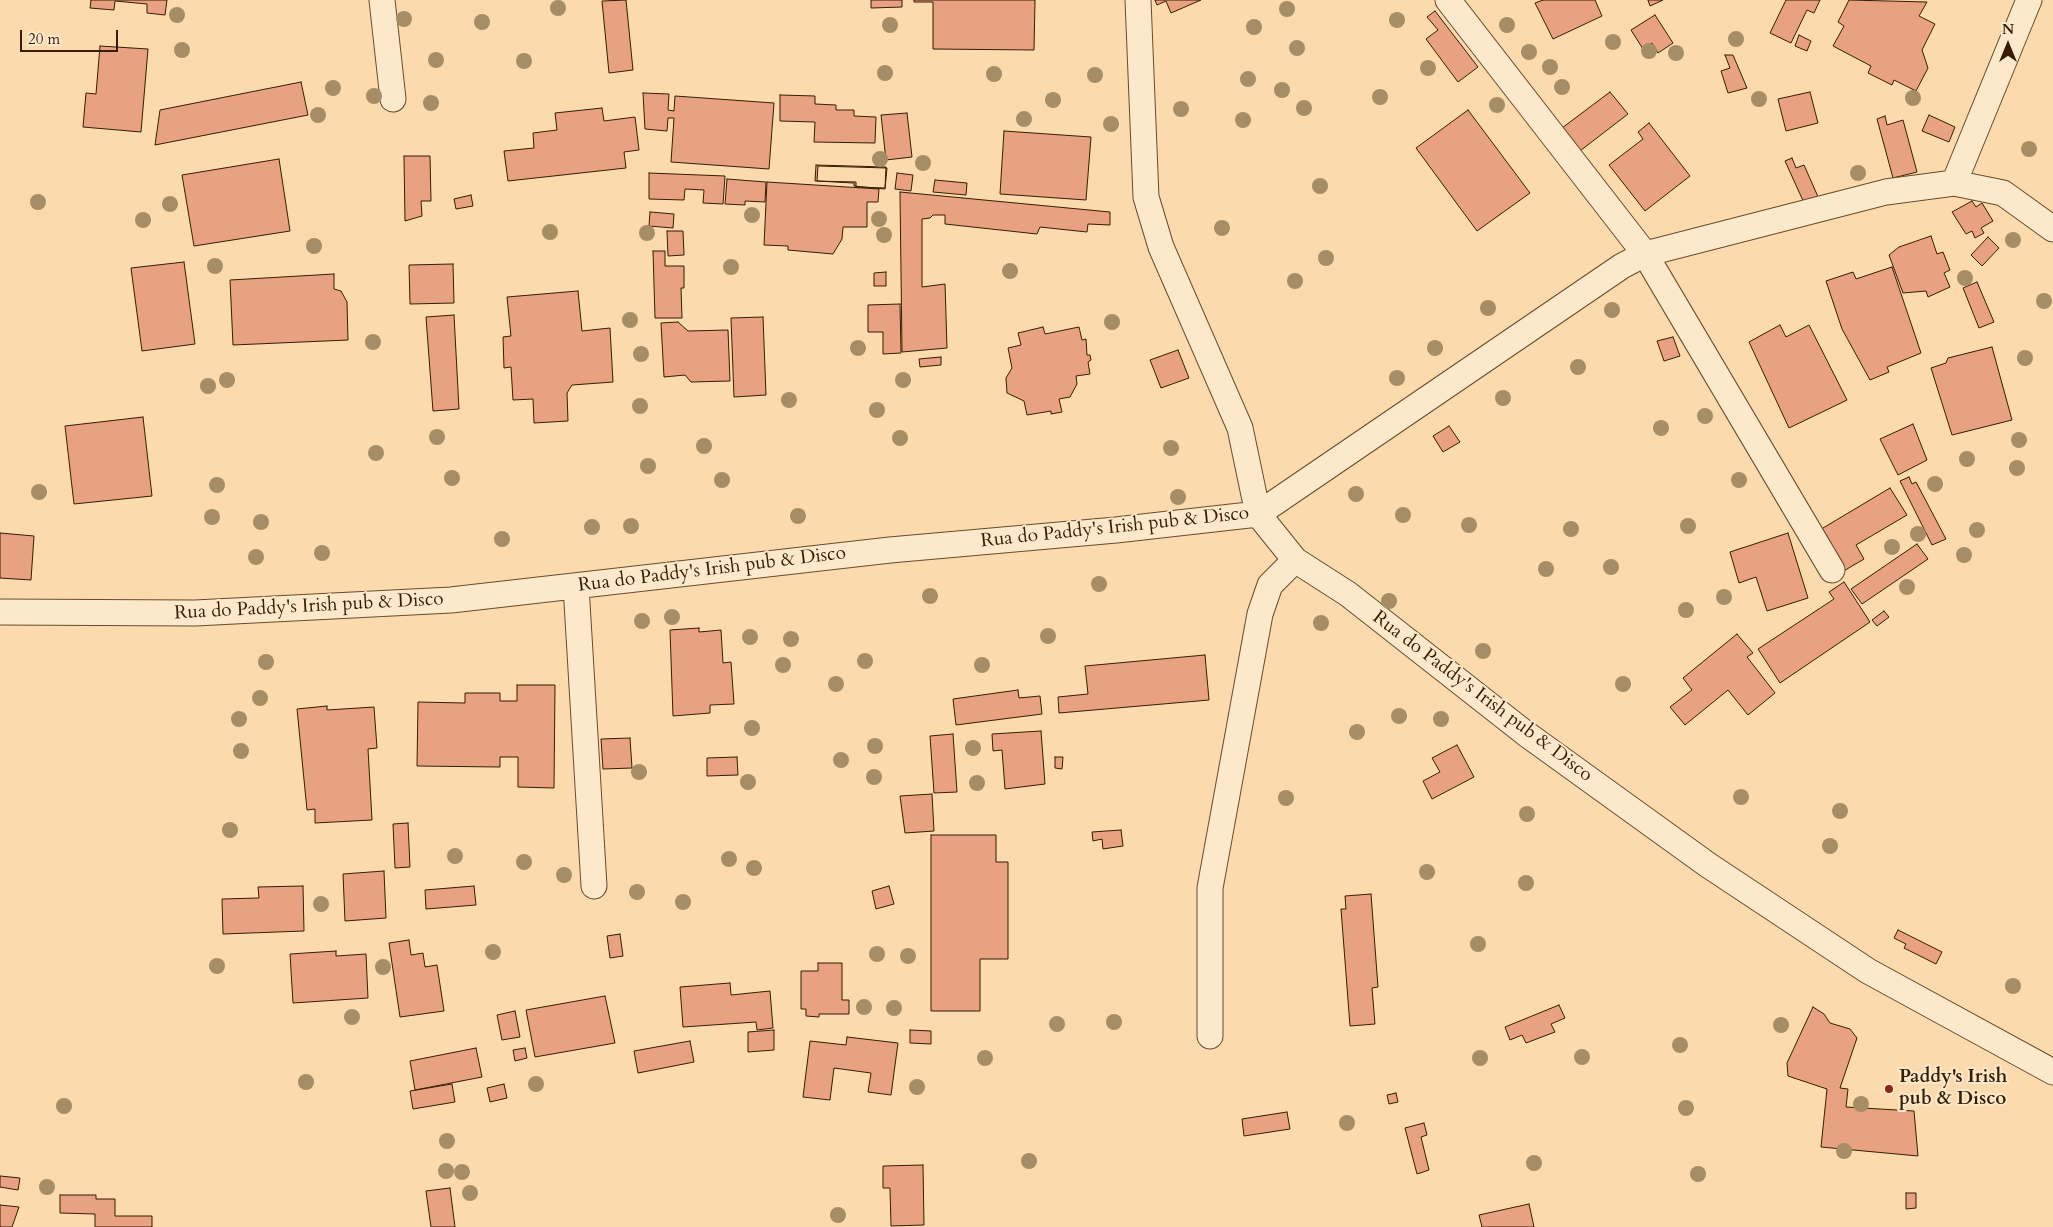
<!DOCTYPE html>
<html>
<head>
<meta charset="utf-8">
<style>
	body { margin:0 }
	#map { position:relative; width:2053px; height:1227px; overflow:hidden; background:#fbdbad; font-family:Cardo,serif }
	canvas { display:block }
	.north { position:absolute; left:1983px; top:20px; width:50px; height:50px; -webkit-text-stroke:4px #fce8ca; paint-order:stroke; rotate:0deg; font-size:14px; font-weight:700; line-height:20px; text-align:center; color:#361d01 }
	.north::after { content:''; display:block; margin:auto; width:18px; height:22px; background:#361d01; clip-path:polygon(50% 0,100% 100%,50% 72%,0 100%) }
	.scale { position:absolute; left:20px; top:30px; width:98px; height:22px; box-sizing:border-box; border:2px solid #361d01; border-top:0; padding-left:6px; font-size:15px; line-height:18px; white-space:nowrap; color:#361d01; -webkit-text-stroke:4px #fce8ca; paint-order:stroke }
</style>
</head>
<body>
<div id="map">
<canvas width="2053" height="1227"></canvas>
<div class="north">N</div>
<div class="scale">20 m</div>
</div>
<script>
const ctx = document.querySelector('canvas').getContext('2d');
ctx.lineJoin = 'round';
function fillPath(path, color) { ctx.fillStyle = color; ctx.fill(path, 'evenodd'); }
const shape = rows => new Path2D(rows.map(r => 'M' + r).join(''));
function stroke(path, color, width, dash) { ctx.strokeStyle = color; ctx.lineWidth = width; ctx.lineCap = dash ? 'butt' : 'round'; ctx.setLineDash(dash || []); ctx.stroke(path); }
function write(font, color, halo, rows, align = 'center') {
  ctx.font = font + ' Cardo,serif'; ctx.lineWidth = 4; ctx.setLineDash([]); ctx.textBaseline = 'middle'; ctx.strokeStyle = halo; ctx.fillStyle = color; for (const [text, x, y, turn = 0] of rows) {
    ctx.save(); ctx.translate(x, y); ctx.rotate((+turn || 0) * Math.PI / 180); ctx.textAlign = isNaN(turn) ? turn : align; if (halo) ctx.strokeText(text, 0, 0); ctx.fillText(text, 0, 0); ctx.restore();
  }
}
const building = shape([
	[91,0,167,0,165,15,147,13,147,4,115,1,114,10,90,8,91,0],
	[626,0,633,70,609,73,602,1,626,0],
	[871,0,902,0,902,7,871,8,871,0],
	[914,0,1035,0,1034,50,933,49,933,2,914,2,914,0],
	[1155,0,1201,0,1171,13,1166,1,1157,5,1155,0],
	[1543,0,1595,0,1602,16,1553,39,1535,3,1543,0],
	[1648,0,1663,0,1650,6,1648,0],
	[1786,0,1820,0,1814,13,1807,10,1791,43,1770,33,1786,0],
	[1849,0,1927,2,1919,16,1935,24,1922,50,1928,68,1916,91,1894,80,1892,85,1868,73,1871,66,1833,46,1844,26,1838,22,1849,0],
	[1435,11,1478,67,1458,82,1426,39,1438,30,1427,17,1435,11],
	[1655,15,1673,43,1658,53,1652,43,1643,49,1631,30,1655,15],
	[1799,35,1811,41,1807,51,1795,46,1799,35],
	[100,46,148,49,141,132,83,127,86,93,96,94,100,46],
	[1725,55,1733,55,1747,88,1728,93,1721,71,1730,68,1725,55],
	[301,82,308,115,155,145,160,110,301,82],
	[1610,92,1628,114,1576,154,1558,131,1610,92],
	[1810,92,1818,123,1786,131,1778,99,1810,92],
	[643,93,669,94,668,110,674,111,675,96,774,103,769,169,671,162,674,118,668,118,667,131,645,129,643,93],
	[780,95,815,96,815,104,836,105,836,110,854,110,854,116,876,117,875,143,814,142,815,122,780,121,780,95],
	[602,108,604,121,635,117,639,150,624,152,626,168,508,181,504,151,534,148,533,133,557,130,555,113,602,108],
	[1468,110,1530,193,1477,231,1416,148,1468,110],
	[907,113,912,157,886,160,881,115,907,113],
	[1929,115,1955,127,1949,142,1922,131,1929,115],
	[1885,116,1887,125,1903,120,1917,172,1893,178,1877,119,1885,116],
	[1649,123,1690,176,1645,211,1609,165,1643,139,1638,132,1649,123],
	[1004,131,1091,137,1086,200,1000,194,1004,131],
	[404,156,430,156,431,201,421,201,422,216,405,221,404,156],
	[1792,158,1796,168,1804,165,1819,199,1805,205,1785,161,1792,158],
	[279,159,290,231,194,246,182,175,279,159],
	[816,165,886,167,885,188,856,187,856,182,815,181,816,165],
	[818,166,887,168,885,189,854,186,854,183,817,181,818,166],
	[649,173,725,176,723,204,703,203,704,190,685,189,684,200,649,199,649,173],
	[897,173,913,175,911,191,895,189,897,173],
	[727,179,766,182,765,202,745,201,745,205,725,204,727,179],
	[935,180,967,183,966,195,933,192,935,180],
	[767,182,879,189,878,202,867,202,867,227,843,227,842,239,833,254,788,250,788,246,764,245,767,182],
	[900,192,1110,212,1110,225,1088,224,1087,232,1040,227,1037,234,945,224,945,215,933,215,930,218,922,219,922,287,945,284,947,348,902,352,900,192],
	[471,195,473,206,456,209,454,199,471,195],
	[1972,201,1976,207,1982,203,1993,221,1981,228,1984,233,1975,238,1972,231,1966,234,1952,212,1972,201],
	[650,212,674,214,673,228,649,226,650,212],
	[667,231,683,231,684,255,668,256,667,231],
	[1931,236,1937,254,1943,252,1950,270,1944,273,1950,287,1928,297,1926,291,1903,293,1889,255,1899,247,1931,236],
	[1988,237,1999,248,1982,266,1971,255,1988,237],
	[653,251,665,251,665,266,684,266,684,288,681,288,682,318,655,318,653,251],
	[184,262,195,344,142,351,131,268,184,262],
	[453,264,454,303,410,304,409,265,453,264],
	[1892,267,1921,353,1887,367,1889,372,1870,380,1842,329,1826,281,1853,272,1856,279,1892,267],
	[886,272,886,286,874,286,874,273,886,272],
	[334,274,334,289,341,291,347,302,348,340,233,345,230,280,334,274],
	[1977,282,1994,322,1979,328,1963,288,1977,282],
	[578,291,582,331,610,328,613,382,572,385,567,393,568,421,534,423,533,399,513,400,511,367,504,368,503,337,511,336,507,297,578,291],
	[900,304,901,353,883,354,883,332,868,332,868,305,900,304],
	[454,315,459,409,433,411,426,317,454,315],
	[763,317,766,395,734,397,731,318,763,317],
	[678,322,688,331,728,330,730,381,691,382,685,375,664,377,661,323,678,322],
	[1780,325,1786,337,1809,325,1847,400,1789,428,1749,342,1780,325],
	[1043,327,1045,334,1079,327,1082,340,1086,339,1087,355,1090,355,1091,360,1088,362,1090,374,1076,376,1077,384,1070,397,1059,399,1062,412,1051,414,1051,411,1027,415,1024,401,1007,393,1006,378,1012,368,1008,348,1021,345,1018,333,1043,327],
	[1673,337,1680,356,1664,361,1657,341,1673,337],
	[1992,347,2012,420,1952,435,1931,368,1946,363,1948,358,1992,347],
	[1178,350,1189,378,1161,388,1150,360,1178,350],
	[941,357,941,365,920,367,919,359,941,357],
	[143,417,152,496,74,504,65,426,143,417],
	[1913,424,1927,460,1898,475,1880,439,1913,424],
	[1449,426,1460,442,1443,452,1433,436,1449,426],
	[1909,477,1912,484,1916,482,1946,539,1932,545,1900,481,1909,477],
	[1890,488,1907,515,1856,545,1864,559,1842,572,1818,531,1890,488],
	[0,533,34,536,31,580,0,578,0,533],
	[1788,533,1808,598,1767,611,1756,577,1739,583,1730,552,1788,533],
	[1917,544,1928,559,1862,604,1851,589,1917,544],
	[1844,582,1870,622,1780,683,1758,649,1834,599,1829,592,1844,582],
	[1884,611,1889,617,1877,626,1872,620,1884,611],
	[699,628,699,632,721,630,723,663,731,662,734,704,710,705,710,713,673,716,670,630,699,628],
	[1737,634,1753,653,1747,657,1775,693,1748,715,1728,690,1685,725,1670,707,1692,690,1683,678,1737,634],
	[1205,655,1209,700,1059,713,1058,697,1088,694,1085,666,1205,655],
	[517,685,555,685,554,788,518,787,518,757,500,757,500,767,417,766,418,702,465,703,465,693,500,693,500,701,517,701,517,685],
	[1018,690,1019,698,1040,696,1042,714,956,725,953,699,1018,690],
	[327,706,327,710,374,707,377,748,368,749,372,820,315,823,315,809,307,810,297,709,327,706],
	[1041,731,1045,784,1005,789,1002,750,993,751,992,734,1041,731],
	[953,734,957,792,934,793,930,736,953,734],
	[630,738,632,768,603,769,601,739,630,738],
	[1457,745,1474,777,1432,799,1423,781,1440,772,1432,758,1457,745],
	[737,757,738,775,707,776,707,758,737,757],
	[1055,757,1063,757,1062,769,1055,768,1055,757],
	[932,794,934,831,905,833,900,796,932,794],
	[408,823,410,867,395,868,393,824,408,823],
	[1121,830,1123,846,1103,849,1102,839,1093,841,1092,832,1121,830],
	[931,835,996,835,996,862,1008,862,1008,959,980,959,980,1011,931,1011,931,835],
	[384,871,386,918,345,921,343,874,384,871],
	[303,886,304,931,223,934,222,899,259,898,258,887,303,886],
	[474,886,476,905,426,909,425,890,474,886],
	[889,886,894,904,876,909,872,891,889,886],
	[1371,894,1378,987,1372,988,1375,1024,1350,1026,1341,909,1346,909,1345,896,1371,894],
	[1898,930,1942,952,1936,964,1904,948,1906,944,1894,938,1898,930],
	[620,934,623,956,610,958,607,936,620,934],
	[409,940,411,955,423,953,425,967,437,965,444,1011,400,1017,389,943,409,940],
	[336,951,336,956,366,954,368,998,293,1003,290,954,336,951],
	[818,963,842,963,842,1000,849,1000,849,1014,819,1014,819,1017,806,1016,806,1009,801,1009,801,971,818,971,818,963],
	[730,983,731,995,770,991,773,1028,757,1030,756,1022,683,1027,680,987,730,983],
	[605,996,615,1043,535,1057,526,1010,605,996],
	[1559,1005,1565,1018,1551,1024,1555,1032,1526,1043,1522,1035,1510,1040,1505,1027,1559,1005],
	[1813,1007,1824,1014,1830,1023,1850,1029,1857,1038,1840,1088,1848,1089,1846,1107,1914,1111,1918,1156,1821,1147,1827,1089,1788,1076,1787,1063,1813,1007],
	[515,1011,520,1037,502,1040,497,1015,515,1011],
	[774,1030,774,1050,748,1052,748,1032,774,1030],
	[910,1030,931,1031,931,1044,910,1043,910,1030],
	[847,1037,898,1043,891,1095,868,1092,871,1073,834,1068,830,1100,803,1097,810,1041,846,1045,847,1037],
	[690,1041,694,1062,638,1073,634,1051,690,1041],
	[476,1048,482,1077,415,1090,410,1061,476,1048],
	[525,1048,527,1058,515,1061,513,1050,525,1048],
	[452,1084,455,1102,413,1109,410,1091,452,1084],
	[504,1084,507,1098,490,1102,487,1088,504,1084],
	[1396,1093,1398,1102,1389,1104,1387,1095,1396,1093],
	[1287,1112,1290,1129,1244,1136,1242,1119,1287,1112],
	[1424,1123,1427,1135,1421,1137,1429,1170,1417,1174,1405,1128,1424,1123],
	[923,1165,924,1225,891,1226,890,1188,883,1188,883,1166,923,1165],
	[0,1176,20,1178,18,1190,0,1187,0,1176],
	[450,1188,455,1227,431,1227,426,1191,450,1188],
	[1906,1193,1916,1193,1916,1208,1906,1209,1906,1193],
	[60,1195,96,1195,96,1199,115,1199,115,1216,152,1216,152,1227,95,1227,95,1214,60,1213,60,1195],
	[1529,1204,1534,1227,1482,1227,1479,1215,1529,1204],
	[0,1205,19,1207,12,1227,0,1227,0,1205]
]);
const street = shape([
	[382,0,393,99],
	[1138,0,1146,197,1161,247,1240,428,1258,514,1622,266,1645,254,1886,192,1954,183,2003,193,2053,229],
	[1448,0,1645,254,1832,570],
	[1954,183,2029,0],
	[576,586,594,886],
	[0,612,195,613,451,600,890,550,1116,530,1258,514,1295,560,1348,594,1525,733,1708,865,1868,971,2053,1072],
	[1210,1036,1210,888,1260,614,1270,585,1295,560]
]);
const trees = [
	[558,8],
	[1287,9],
	[177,15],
	[404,19],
	[1397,20],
	[482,22],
	[890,25],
	[1507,25],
	[1254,27],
	[1736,39],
	[1613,42],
	[1297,48],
	[182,50],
	[1649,51],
	[1529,52],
	[1676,53],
	[436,60],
	[524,61],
	[1550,67],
	[1428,68],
	[885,73],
	[994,74],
	[1095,75],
	[1248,79],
	[1562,87],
	[333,88],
	[1282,90],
	[374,96],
	[1380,97],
	[1913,98],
	[1759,99],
	[1053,100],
	[431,103],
	[1497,105],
	[1304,108],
	[1181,109],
	[318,115],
	[1024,119],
	[1243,120],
	[1111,124],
	[2029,149],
	[880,159],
	[923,163],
	[1858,173],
	[1320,186],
	[38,202],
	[170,204],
	[752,215],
	[879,219],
	[143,220],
	[1222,228],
	[550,232],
	[647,233],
	[884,235],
	[2013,240],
	[314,246],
	[1326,258],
	[215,266],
	[731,267],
	[1010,271],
	[1965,278],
	[1295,281],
	[2044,301],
	[1488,308],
	[1612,310],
	[630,320],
	[1112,322],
	[373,342],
	[858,348],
	[1435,348],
	[641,354],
	[2025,358],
	[1578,367],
	[1397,378],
	[227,380],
	[903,380],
	[208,386],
	[1503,398],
	[789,400],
	[640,406],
	[877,410],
	[1705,416],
	[1661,428],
	[437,437],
	[900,438],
	[2019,440],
	[704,446],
	[1171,448],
	[376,453],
	[1967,459],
	[648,466],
	[2017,468],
	[452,478],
	[722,480],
	[1739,480],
	[1935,484],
	[217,485],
	[39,492],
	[1356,494],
	[1178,497],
	[1403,515],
	[798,516],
	[212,517],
	[261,522],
	[1469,525],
	[631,526],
	[1688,526],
	[592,527],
	[1571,529],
	[1977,530],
	[1918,534],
	[502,539],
	[1892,547],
	[322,553],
	[1964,555],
	[256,557],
	[1611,567],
	[1546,569],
	[1099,584],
	[1907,587],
	[930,596],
	[1724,597],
	[1389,601],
	[1686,610],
	[672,617],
	[642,621],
	[1321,623],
	[1048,636],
	[750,637],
	[791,639],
	[1483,651],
	[865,661],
	[266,662],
	[783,665],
	[982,665],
	[836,684],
	[1623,684],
	[260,698],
	[1399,716],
	[239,719],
	[1441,719],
	[752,728],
	[1357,732],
	[875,746],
	[973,748],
	[241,751],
	[841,760],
	[639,772],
	[874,777],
	[748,782],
	[977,783],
	[1741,797],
	[1286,798],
	[1840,811],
	[1527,814],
	[230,830],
	[1830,846],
	[455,856],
	[729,859],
	[524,862],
	[754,868],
	[1427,872],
	[564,875],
	[1526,883],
	[637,892],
	[683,902],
	[321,904],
	[1478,944],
	[493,952],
	[877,954],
	[908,956],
	[217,966],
	[383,967],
	[2013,986],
	[864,1007],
	[894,1008],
	[352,1017],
	[1114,1022],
	[1057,1024],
	[1781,1025],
	[1680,1045],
	[1582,1057],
	[985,1058],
	[1480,1058],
	[306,1082],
	[536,1084],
	[917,1087],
	[1861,1104],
	[64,1106],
	[1686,1108],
	[1347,1123],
	[447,1141],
	[1844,1151],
	[1029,1161],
	[1534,1163],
	[446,1171],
	[462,1172],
	[1698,1174],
	[47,1187],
	[470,1193],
	[838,1215]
];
const markers = [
	[1889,1089,5,"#8f2418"]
];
const streetNames = [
	["Rua do Paddy's Irish pub & Disco",1115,528,-6],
	["Rua do Paddy's Irish pub & Disco",712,570,-7],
	["Rua do Paddy's Irish pub & Disco",309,607,-3],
	["Rua do Paddy's Irish pub & Disco",1482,697,37]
];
const poiNames = [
	["Paddy's Irish",1899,1078],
	["pub & Disco",1899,1100]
];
fillPath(building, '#e8a181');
stroke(building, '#361d01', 1);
stroke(street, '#674c2c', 27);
stroke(street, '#fce8ca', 25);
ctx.fillStyle = '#a68d65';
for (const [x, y] of trees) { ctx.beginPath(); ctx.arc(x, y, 8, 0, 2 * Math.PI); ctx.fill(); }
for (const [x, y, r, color] of markers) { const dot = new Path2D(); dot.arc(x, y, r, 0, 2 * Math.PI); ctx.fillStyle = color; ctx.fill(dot); stroke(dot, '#fce8ca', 2); }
write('19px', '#361d01', '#fce8ca', streetNames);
write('bold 19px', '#361d01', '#fce8ca', poiNames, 'left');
</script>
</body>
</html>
